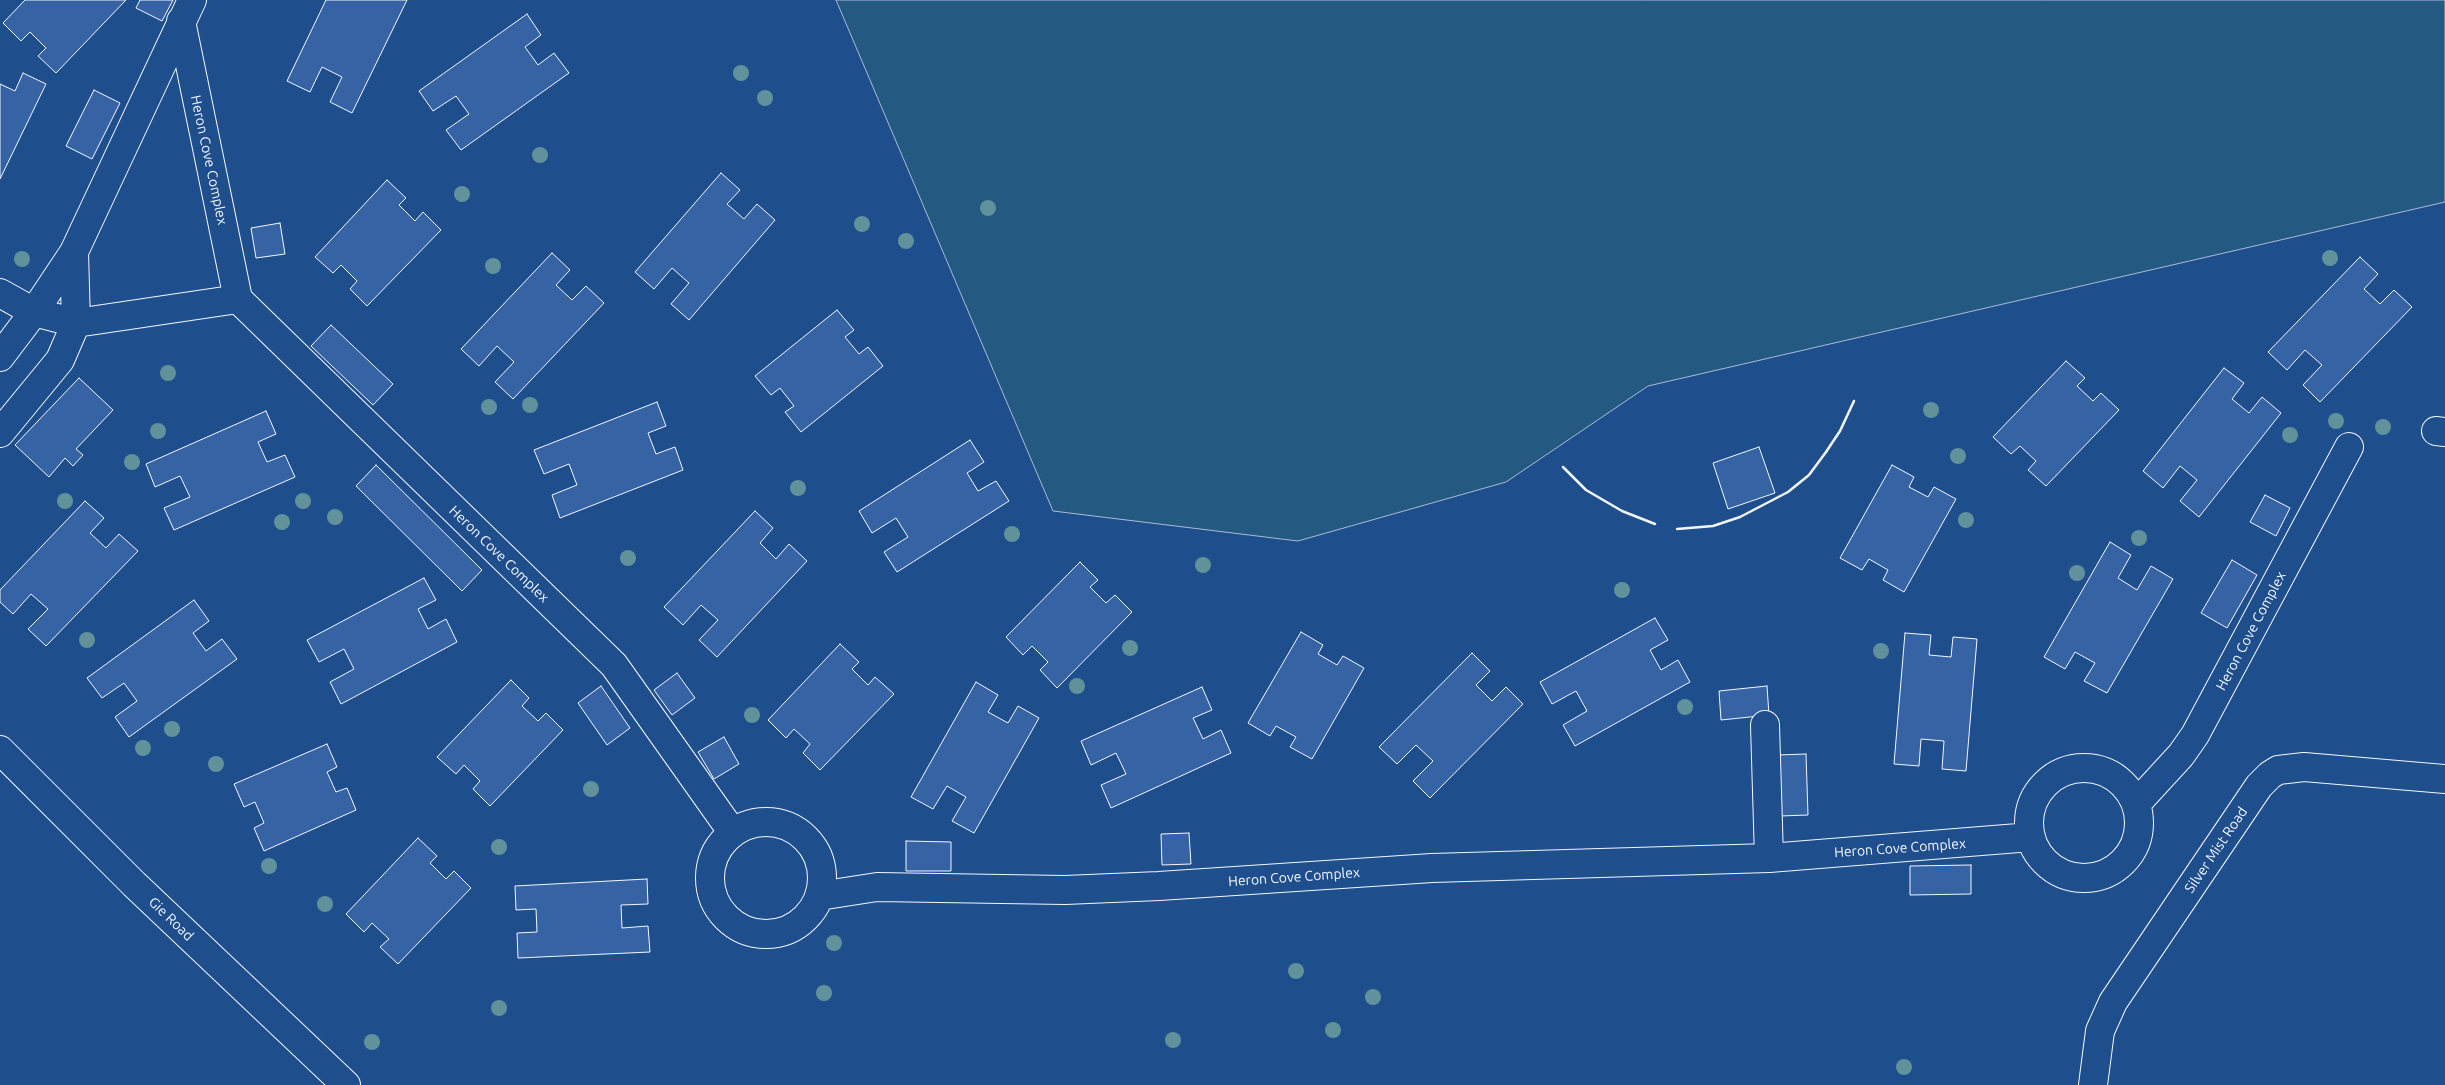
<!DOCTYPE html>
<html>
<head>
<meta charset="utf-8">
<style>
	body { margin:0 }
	canvas { display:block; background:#1f4e8c }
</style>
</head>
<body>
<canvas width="2445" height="1085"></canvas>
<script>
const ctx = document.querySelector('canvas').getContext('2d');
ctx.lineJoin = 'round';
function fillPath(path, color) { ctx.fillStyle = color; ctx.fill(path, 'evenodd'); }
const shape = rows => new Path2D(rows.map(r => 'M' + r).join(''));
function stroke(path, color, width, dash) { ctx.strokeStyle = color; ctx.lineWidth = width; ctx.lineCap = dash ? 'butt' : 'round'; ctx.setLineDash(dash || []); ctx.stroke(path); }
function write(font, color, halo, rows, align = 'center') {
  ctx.font = font + ' Ubuntu,sans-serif'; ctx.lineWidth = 4; ctx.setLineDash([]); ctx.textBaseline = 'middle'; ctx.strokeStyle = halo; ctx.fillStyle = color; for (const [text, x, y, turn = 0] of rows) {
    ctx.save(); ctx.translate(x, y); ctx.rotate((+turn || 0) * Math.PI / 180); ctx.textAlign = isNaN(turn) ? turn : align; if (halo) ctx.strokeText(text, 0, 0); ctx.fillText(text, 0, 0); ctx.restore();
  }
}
const green = shape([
	[836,0,2445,0,2445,202,1648,386,1506,482,1298,541,1053,511,836,0]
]);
const building = shape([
	[25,0,126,0,56,73,38,56,46,48,30,32,21,41,3,23,25,0],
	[140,0,173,0,162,21,136,8,140,0],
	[326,0,407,0,352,113,330,102,342,77,322,67,310,92,287,81,326,0],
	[527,14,541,35,525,47,538,65,554,53,569,73,461,150,446,130,469,114,456,96,433,111,419,91,527,14],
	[23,73,46,84,0,179,0,84,15,91,23,73],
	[94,90,120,103,92,159,66,146,94,90],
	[721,173,740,190,727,204,744,219,757,204,775,220,689,320,671,304,689,283,672,268,654,289,635,272,721,173],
	[387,180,406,198,399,205,415,221,423,212,441,230,367,306,350,289,357,281,341,265,333,273,315,257,387,180],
	[280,223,285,254,256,258,251,228,280,223],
	[552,253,570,270,556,285,572,300,586,286,604,303,513,399,495,382,514,362,497,346,479,366,461,349,552,253],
	[2360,257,2378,274,2364,289,2380,304,2394,290,2412,307,2320,402,2303,385,2322,365,2305,350,2287,370,2268,352,2360,257],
	[837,310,854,330,845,337,859,354,868,347,883,366,801,432,785,412,794,406,780,388,771,395,755,376,837,310],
	[331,325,393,384,373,405,311,346,331,325],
	[2066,361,2085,378,2077,386,2093,401,2101,393,2119,410,2046,486,2028,470,2036,461,2020,446,2011,454,1993,437,2066,361],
	[2224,368,2244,383,2232,399,2249,413,2262,397,2281,413,2199,517,2180,501,2197,480,2180,466,2163,488,2143,471,2224,368],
	[79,378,113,410,76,449,83,455,73,466,65,458,49,477,15,445,79,378],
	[657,402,666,426,648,433,656,454,675,447,683,470,560,518,552,495,577,485,569,464,544,474,534,450,657,402],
	[266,411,276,434,258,442,267,462,285,455,295,477,174,530,164,508,190,497,180,476,155,487,146,464,266,411],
	[970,440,984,462,967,473,978,491,996,481,1009,501,897,572,884,552,908,537,896,518,872,533,859,511,970,440],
	[1759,447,1775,493,1728,509,1713,463,1759,447],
	[376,465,482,570,462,591,356,486,376,465],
	[1892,465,1914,477,1909,487,1928,497,1934,487,1956,499,1904,592,1883,580,1888,570,1869,559,1862,570,1840,558,1892,465],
	[2265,495,2290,508,2276,536,2250,522,2265,495],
	[85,501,104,518,90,533,106,548,119,534,138,551,46,646,28,629,48,609,31,594,13,614,0,602,0,590,85,501],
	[755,511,773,528,760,543,776,559,789,544,807,561,717,657,699,640,718,620,701,605,683,625,664,607,755,511],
	[2110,542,2131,555,2118,578,2137,590,2151,566,2173,579,2107,693,2084,681,2095,663,2075,652,2065,669,2044,657,2110,542],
	[2232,560,2257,575,2227,628,2201,613,2232,560],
	[1080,562,1098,580,1090,587,1106,603,1115,595,1132,612,1057,688,1040,670,1048,662,1032,646,1023,655,1006,637,1080,562],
	[424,578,436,600,418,609,428,629,446,619,457,642,341,704,330,682,354,669,344,649,319,662,307,640,424,578],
	[194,600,209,621,193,633,206,651,222,639,237,659,129,737,115,717,137,701,124,683,102,698,87,678,194,600],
	[1655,618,1668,640,1650,650,1661,670,1678,660,1690,682,1575,746,1563,725,1587,711,1576,691,1552,704,1540,682,1655,618],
	[1301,632,1323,645,1318,654,1337,665,1343,656,1364,668,1312,759,1290,747,1296,737,1276,726,1270,736,1248,723,1301,632],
	[1905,633,1931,635,1929,655,1951,657,1953,637,1977,639,1966,771,1942,769,1944,741,1921,739,1919,766,1894,764,1905,633],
	[840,644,859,662,852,669,868,685,875,677,894,694,820,770,803,753,810,744,794,729,786,738,768,720,840,644],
	[1472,653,1490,671,1476,685,1492,701,1506,687,1523,704,1430,798,1413,781,1433,761,1416,745,1397,764,1379,747,1472,653],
	[677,673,695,698,672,715,654,690,677,673],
	[511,680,529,698,522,706,538,721,546,713,563,730,490,806,473,789,480,781,464,765,456,774,437,757,511,680],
	[976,682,998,695,988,712,1008,723,1018,706,1039,718,974,833,952,821,966,797,947,786,933,809,911,797,976,682],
	[601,686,630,728,607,745,578,703,601,686],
	[1767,686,1769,715,1721,720,1719,691,1767,686],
	[1202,687,1212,710,1193,718,1203,739,1221,730,1231,753,1111,808,1101,785,1126,774,1116,753,1091,765,1081,741,1202,687],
	[724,737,739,764,714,779,698,752,724,737],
	[327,744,337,767,327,772,336,792,347,788,356,810,264,851,254,828,264,823,255,802,244,807,234,784,327,744],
	[1806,754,1808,815,1780,816,1777,755,1806,754],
	[1189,833,1191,864,1162,865,1161,834,1189,833],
	[418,838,437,856,430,863,446,879,454,871,471,888,398,964,380,947,389,939,372,923,364,932,346,914,418,838],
	[906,841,951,842,951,871,906,871,906,841],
	[1971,865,1971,894,1910,895,1910,866,1971,865],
	[647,879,648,904,621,905,622,928,648,926,650,952,518,958,517,933,537,932,536,909,516,910,515,886,647,879]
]);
const street = shape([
	[181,21,238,299,614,665,733,833],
	[0,293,34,312,76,323,238,299],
	[0,357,34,312,74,252,192,0],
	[2436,431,2445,432],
	[0,433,60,360,76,323,74,252],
	[1765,725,1769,858],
	'2029 823a55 55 0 1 1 110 0a55 55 0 1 1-110 0Z',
	[2136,804,2181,755,2195,735,2349,447],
	'710 878a56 56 0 1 1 112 0a56 56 0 1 1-112 0Z',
	[819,896,877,887,1065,890,1159,886,1432,868,1769,858,2031,837],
	[2093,1085,2100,1031,2113,1002,2259,786,2270,775,2278,770,2304,767,2445,779]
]);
const secondary = shape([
	[0,750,134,884,346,1085]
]);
const wall = shape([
	[1563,467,1586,490,1622,511,1655,524],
	[1677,529,1713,526,1740,517,1788,492,1809,475,1826,452,1840,431,1854,401]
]);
const trees = [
	[741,73],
	[765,98],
	[540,155],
	[462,194],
	[988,208],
	[862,224],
	[906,241],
	[2330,258],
	[22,259],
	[493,266],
	[168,373],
	[530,405],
	[489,407],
	[1931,410],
	[2336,421],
	[2383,427],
	[158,431],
	[2290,435],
	[1958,456],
	[132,462],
	[798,488],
	[65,501],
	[303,501],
	[335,517],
	[1966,520],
	[282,522],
	[1012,534],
	[2139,538],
	[628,558],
	[1203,565],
	[2077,573],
	[1622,590],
	[87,640],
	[1130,648],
	[1881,651],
	[1077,686],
	[1685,707],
	[752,715],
	[172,729],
	[143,748],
	[216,764],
	[591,789],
	[499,847],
	[269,866],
	[325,904],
	[834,943],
	[1296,971],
	[824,993],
	[1373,997],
	[499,1008],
	[1333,1030],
	[1173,1040],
	[372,1042],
	[1904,1067]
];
const streetNames = [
	["Heron Cove Complex",209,160,78],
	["Heron Cove Complex",499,554,44],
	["Heron Cove Complex",2251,631,-62],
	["Heron Cove Complex",1900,848,-4],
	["Silver Mist Road",2216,850,-56],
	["Heron Cove Complex",1294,877,-4],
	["Gie Road",171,919,44]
];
fillPath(green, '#245a82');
stroke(green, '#a8bbd7', 1);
fillPath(building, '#3563a3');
stroke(building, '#f2f6ff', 1);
stroke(street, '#f2f6ff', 30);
stroke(secondary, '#f2f6ff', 30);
stroke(street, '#1f4e8c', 28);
stroke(secondary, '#1f4e8c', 28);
stroke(wall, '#f2f6ff', 2.5);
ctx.fillStyle = '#61919a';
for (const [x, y] of trees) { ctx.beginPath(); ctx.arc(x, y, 8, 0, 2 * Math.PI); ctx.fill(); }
write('14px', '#f2f6ff', '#1f4e8c', streetNames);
</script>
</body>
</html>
